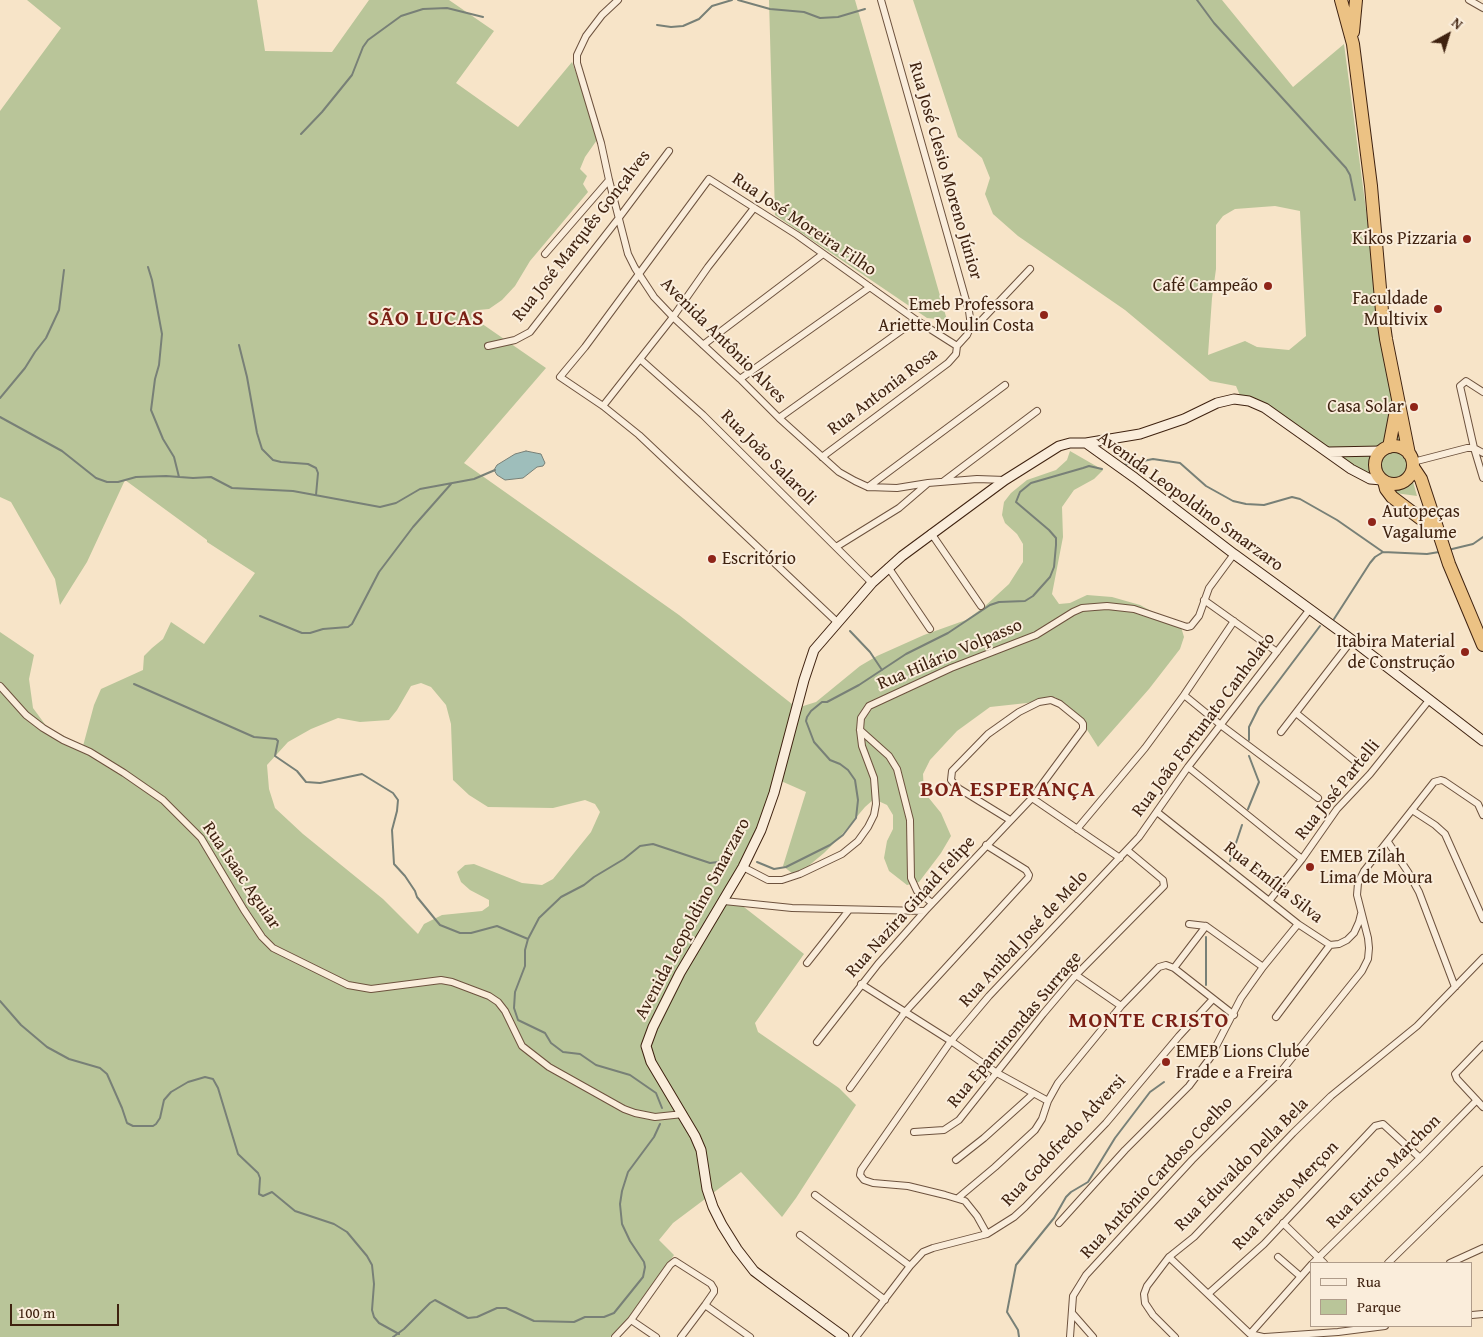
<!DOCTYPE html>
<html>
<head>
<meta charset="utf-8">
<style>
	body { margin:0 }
	#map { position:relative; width:1483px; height:1337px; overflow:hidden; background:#f7e4c8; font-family:"Gentium Book Plus",serif }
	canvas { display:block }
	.legend { position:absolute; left:1310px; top:1262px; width:162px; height:65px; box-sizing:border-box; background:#faeddb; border:1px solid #af9c8a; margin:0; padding:6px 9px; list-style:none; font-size:15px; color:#3f2210 }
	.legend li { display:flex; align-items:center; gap:10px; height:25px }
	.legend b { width:25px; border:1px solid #af9c8a }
	.north { position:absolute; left:1423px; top:10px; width:50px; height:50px; -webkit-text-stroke:4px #faeddb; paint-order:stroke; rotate:39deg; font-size:14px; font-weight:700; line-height:20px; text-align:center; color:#3f2210 }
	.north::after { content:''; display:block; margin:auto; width:18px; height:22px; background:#3f2210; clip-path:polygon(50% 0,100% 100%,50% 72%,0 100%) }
	.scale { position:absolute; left:10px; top:1304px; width:109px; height:22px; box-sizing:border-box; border:2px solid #3f2210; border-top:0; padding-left:6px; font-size:15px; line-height:18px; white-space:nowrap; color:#3f2210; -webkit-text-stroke:4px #faeddb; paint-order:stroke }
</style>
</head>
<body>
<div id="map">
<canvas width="1483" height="1337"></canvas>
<ul class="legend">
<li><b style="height:6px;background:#faeddb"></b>Rua</li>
<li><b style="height:14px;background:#b9c599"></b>Parque</li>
</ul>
<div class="north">N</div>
<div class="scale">100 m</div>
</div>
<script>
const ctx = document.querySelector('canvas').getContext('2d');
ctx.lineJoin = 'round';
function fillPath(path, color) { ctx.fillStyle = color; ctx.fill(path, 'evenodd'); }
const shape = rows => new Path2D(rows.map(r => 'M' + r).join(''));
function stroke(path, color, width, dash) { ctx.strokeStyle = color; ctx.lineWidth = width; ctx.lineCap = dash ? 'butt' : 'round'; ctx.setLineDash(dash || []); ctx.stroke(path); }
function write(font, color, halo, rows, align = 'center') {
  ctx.font = font + ' "Gentium Book Plus",serif'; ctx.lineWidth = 4; ctx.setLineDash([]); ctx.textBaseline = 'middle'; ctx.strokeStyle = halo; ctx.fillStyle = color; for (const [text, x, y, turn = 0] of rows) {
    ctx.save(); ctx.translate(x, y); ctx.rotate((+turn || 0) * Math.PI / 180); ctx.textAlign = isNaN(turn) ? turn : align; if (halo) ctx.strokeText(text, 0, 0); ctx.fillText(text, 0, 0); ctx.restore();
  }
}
const green = shape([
	[27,0,257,0,265,51,332,52,369,0,449,0,494,31,456,83,518,127,572,62,599,137,585,157,580,169,587,176,583,184,588,192,530,261,515,286,502,300,489,309,478,310,476,314,478,321,546,368,464,463,679,615,797,708,816,702,860,666,877,656,924,635,966,620,984,607,1009,584,1023,562,1023,544,1017,534,1005,523,1002,515,1004,502,1011,493,1027,480,1056,470,1067,460,1070,451,1103,470,1094,479,1074,490,1062,507,1063,537,1052,594,1059,604,1070,603,1087,595,1112,597,1140,605,1181,627,1184,637,1180,649,1149,689,1098,747,1079,717,1055,697,1027,703,990,707,957,731,930,760,923,774,924,792,941,813,951,836,941,853,919,882,907,885,889,871,884,858,887,841,893,829,893,815,887,805,874,799,865,807,838,839,824,853,800,873,793,874,783,866,806,792,781,781,726,893,804,954,755,1023,758,1032,839,1088,856,1105,796,1198,782,1217,741,1172,673,1223,659,1240,674,1255,634,1314,623,1326,610,1337,0,1337,0,632,34,655,29,679,33,708,47,727,83,746,94,705,101,689,143,670,144,656,152,648,163,639,171,622,204,644,255,573,207,542,207,540,125,480,87,562,60,605,55,579,11,502,0,497,0,111,61,28],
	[421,683,431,687,446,705,451,724,453,780,469,795,488,807,553,808,585,800,595,804,600,812,591,832,553,879,542,885,522,883,474,864,465,865,457,872,461,882,470,890,489,900,489,906,482,911,442,915,424,924,418,934,383,899,303,834,275,808,269,789,267,765,288,742,311,729,338,718,360,722,389,720,397,710,411,686],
	[769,0,855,0,947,320,927,318,775,215],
	[913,0,1222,0,1293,87,1344,44,1387,368,1401,439,1417,496,1388,492,1346,463,1241,398,1236,386,1210,381,1125,310,1018,236,993,214,985,194,990,178,982,158,958,137],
	[1275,206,1300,211,1306,336,1289,350,1257,347,1245,341,1208,355,1212,298,1216,269,1216,225,1223,216,1235,209]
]);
const water = shape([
	[526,451,541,454,545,463,543,466,537,467,523,478,505,480,497,475,494,470,497,465,515,454,526,451]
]);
const stream = shape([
	[738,0,770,9,804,12,820,18,838,17,865,9],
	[1197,0,1214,23,1346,168,1350,175,1355,200],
	[657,25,671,27,683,26,699,19,712,6,732,0],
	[301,134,322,112,352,75,363,47,368,40,401,16,423,9,447,8,483,17],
	[148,267,152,280,162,334,159,365,155,379,151,410,163,439,174,457,179,477],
	[239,345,247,377,257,433,262,449,273,460,281,462,308,464,316,468,318,473,316,495],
	[0,398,25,368,35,352,46,338,59,310,64,270],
	[0,417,62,451,96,478,107,482,118,482,136,477,166,476,193,478,211,477,232,488,293,491,380,507,396,503,420,489,474,479,495,470],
	[1123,465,1153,459,1180,463,1206,486,1233,501,1246,504,1264,505,1292,497,1300,499,1337,520,1383,552,1427,554,1439,552],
	[1448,550,1473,544,1483,537],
	[260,616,302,633,310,633,323,629,348,627,352,624,379,572,413,527,451,484],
	[1334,619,1370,563,1375,557,1383,552],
	[850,631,870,652,882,670],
	[134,684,254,737,276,739,278,741,275,756,297,771,306,782,320,783,362,774,393,793,398,800,397,811,392,830,394,864,405,876,415,891,417,897,435,919,440,925,460,933,471,933,497,926,528,939],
	[1249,740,1249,727,1259,707,1320,626],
	[1248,809,1259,782,1249,756],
	[1230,861,1242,825],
	[757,862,774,869,786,867,830,845,843,835,856,818,858,800,855,780,848,770,840,764,830,760,814,742,806,721,807,717,811,711,822,702,827,702,859,685,906,654,948,633,990,605,999,602,1025,601,1033,596,1050,577,1054,567,1056,545,1056,538,1049,530,1016,502,1020,492,1031,483,1083,468,1089,466,1102,469],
	[1206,937,1206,985],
	[0,1001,21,1025,47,1047,69,1059,100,1068,107,1074,122,1108,127,1123,133,1126,153,1126,156,1124,160,1118,164,1100,171,1092,188,1082,205,1077,213,1079,218,1088,238,1154,258,1173,260,1178,259,1194,263,1196,272,1192,295,1211,334,1224,347,1232,367,1256,372,1265,374,1284,372,1310,374,1317,379,1323,399,1334],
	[662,1108,656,1093,630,1075,596,1065,580,1054,563,1052,551,1043,545,1033,518,1020,514,1008,515,992,525,966,525,950,528,939,539,918,561,897,584,885,594,877,624,859,640,846,653,844,710,863,718,862,734,853],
	[393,1337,404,1329,430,1303,435,1300,468,1318,477,1317,497,1308,506,1308,534,1321,574,1322,585,1317,604,1317,614,1313,643,1277,645,1267,644,1262,630,1241,622,1224,620,1204,622,1191,628,1172,654,1137,660,1124],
	[1019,1337,1018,1330,1007,1312,1016,1265,1054,1218,1066,1197,1071,1192,1088,1182,1115,1138,1150,1092,1164,1082]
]);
const street = shape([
	[618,0,602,15,586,36,577,55,577,63,601,143,609,180,628,254,635,268,654,297,673,317,740,379,779,418,839,472,855,481,868,487,897,488,928,483,977,479,1005,480],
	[881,0,969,311,971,326,967,335,957,346],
	[1469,0,1483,8],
	[545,254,609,180],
	[971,326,977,325,1030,269],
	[703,345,823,254],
	[488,346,515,340,530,332,618,219,669,151],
	[640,359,703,415,872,583],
	[740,379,870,287],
	[1483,392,1466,381,1460,386,1474,448,1483,478],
	[603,406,673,317,708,267,754,208],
	[779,418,916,320],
	[822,457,948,363,956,354,957,346],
	[1413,462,1467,448,1474,448,1483,453],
	[944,481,1037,411],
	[868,487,1005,385],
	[931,533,981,606],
	[836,547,899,508,927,484],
	[888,567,930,629],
	[1204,600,1277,652],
	[837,622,639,435,603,406,560,377,585,347,709,179,797,235,916,320,957,346],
	[0,686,26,715,43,728,63,740,90,752,124,773,163,800,201,838,244,910,262,937,273,948,348,985,371,989,441,980,452,982,489,996,498,1002,505,1011,522,1046,549,1067,624,1109,635,1113,655,1117,683,1114],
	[1184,695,1222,726,1318,798],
	[1296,713,1356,762],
	[860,730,889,756,897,769,910,820,911,878,917,891,932,903],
	[1281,732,1352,640],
	[1188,767,1302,859],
	[1032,798,1120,858],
	[1412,810,1435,825,1445,834,1483,919],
	[1157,812,1298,924,1330,945,1339,944,1347,940,1354,933,1359,922,1361,914],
	[1077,829,1145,748,1184,695,1234,621],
	[1388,842,1408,872,1419,892,1455,987],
	[743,867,768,880,782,880,800,874,842,854,858,841,868,827,874,815,876,804,874,778,862,746,860,730,861,718,869,706,951,668,1036,635,1073,612,1082,608,1107,606,1134,609,1187,627,1191,626,1199,616,1209,588,1234,554],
	[724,901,792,908,925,911],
	[1269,901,1302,859,1337,809,1370,774,1430,699],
	[1189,924,1206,926,1263,967],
	[807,963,849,910],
	[1174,968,1206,926],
	[1076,975,1121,1006],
	[861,984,951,1041,997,1073,1048,1101],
	[1276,1017,1330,945],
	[817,1042,878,964,925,911,1032,798,1083,729,1083,724,1081,721,1060,704,1051,700,1039,702,1019,712,988,734,952,771,951,780,958,788,1010,820],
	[1483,1045,1455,1074,1457,1079,1483,1107],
	[850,1088,905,1012,1028,878,1029,875,1026,870,986,845],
	[914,1132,944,1130,959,1120,1043,1014,1076,975,1164,886,1163,880,1127,850],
	[956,1160,984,1138,1033,1094],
	[815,1195,910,1266],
	[958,1198,995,1167,1035,1130,1042,1119,1048,1101,1058,1083,1121,1006,1159,967,1166,965,1174,968,1234,1015],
	[1059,1223,1125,1150,1189,1086,1210,1058,1241,998,1263,967,1298,924],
	[1283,1223,1324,1263],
	[987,1234,977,1216,965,1201,945,1195,908,1186,873,1183,864,1180,860,1175,861,1170,951,1041,989,996,1139,837,1188,767,1310,609],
	[800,1235,885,1300],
	[1169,1257,1250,1334,1263,1337],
	[1278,1257,1300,1276],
	[1313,1263,1420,1158,1476,1101],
	[1388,1263,1483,1170],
	[1450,1263,1483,1248],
	[1208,1294,1264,1244,1375,1126,1383,1124,1420,1158],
	[705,1305,750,1337],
	[1072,1313,1093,1337],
	[1472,1315,1483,1314],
	[631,1320,656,1337],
	[1250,1334,1312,1264],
	[615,1337,631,1320,670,1265,675,1261,711,1284,714,1289,714,1292,705,1305,681,1337],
	[856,1337,910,1266,923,1252,933,1248,987,1234,1014,1217,1025,1207,1106,1123,1179,1036,1213,999],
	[1070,1337,1073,1296,1086,1275,1192,1160,1283,1069,1362,971,1368,959,1369,948,1368,938,1357,895,1358,883,1364,871,1412,810,1434,782,1441,780,1444,781,1478,804,1483,815],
	[1175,1337,1153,1315,1145,1303,1144,1294,1147,1286,1169,1257,1194,1237,1293,1133,1331,1096,1417,1026,1483,958],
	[1265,1337,1338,1332,1385,1326]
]);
const secondary = shape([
	[1086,443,1135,478,1234,554,1352,640,1483,741],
	[1329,452,1381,451],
	[844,1337,770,1283,754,1271,737,1249,722,1225,713,1207,707,1189,701,1150,695,1136,651,1062,646,1046,653,1027,680,973,743,867,761,830,774,793,804,680,814,650,872,583,902,556,1005,480,1059,446,1070,443,1086,443,1140,434,1184,419,1217,403,1234,399,1249,401,1265,408,1351,469,1370,479,1382,480]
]);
const highway = shape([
	[1341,0,1353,44,1371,186,1382,311,1386,339,1409,454],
	[1353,32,1356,0],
	'1375 465a19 19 0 1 1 38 0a19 19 0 1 1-38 0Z',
	[1389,447,1397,405],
	[1413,467,1421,479,1449,564,1483,645],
	[1384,481,1386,489,1392,497,1437,531]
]);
const markers = [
	[1467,239,5,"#8f2418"],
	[1268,286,5,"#8f2418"],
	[1438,309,5,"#8f2418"],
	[1044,315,5,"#8f2418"],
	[1414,407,5,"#8f2418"],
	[1372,522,5,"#8f2418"],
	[712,559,5,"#8f2418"],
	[1465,652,5,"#8f2418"],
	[1310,867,5,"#8f2418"],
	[1166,1062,5,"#8f2418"]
];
const streetNames = [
	["Rua José Clesio Moreno Júnior",945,171,74],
	["Rua José Moreira Filho",804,225,34],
	["Rua José Marquês Gonçalves",582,236,-52],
	["Avenida Antônio Alves",723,341,45],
	["Rua Antonia Rosa",883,392,-37],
	["Rua João Salaroli",768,458,45],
	["Avenida Leopoldino Smarzaro",1190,502,36],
	["Rua Hilário Volpasso",950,655,-23],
	["Rua João Fortunato Canholato",1204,725,-53],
	["Rua José Partelli",1338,790,-51],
	["Rua Isaac Aguiar",241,876,56],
	["Rua Emília Silva",1273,883,38],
	["Rua Nazira Ginaid Felipe",911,907,-48],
	["Avenida Leopoldino Smarzaro",693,919,-62],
	["Rua Anibal José de Melo",1024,939,-47],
	["Rua Epaminondas Surrage",1015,1030,-50],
	["Rua Godofredo Adversi",1064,1141,-47],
	["Rua Eduvaldo Della Bela",1242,1165,-45],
	["Rua Eurico Marchon",1384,1172,-45],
	["Rua Antônio Cardoso Coelho",1157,1178,-47],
	["Rua Fausto Merçon",1286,1196,-46]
];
const poiNames = [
	["Kikos Pizzaria",1457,239],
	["Café Campeão",1258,286],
	["Faculdade",1428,299],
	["Multivix",1428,320],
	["Emeb Professora",1034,305],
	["Ariette Moulin Costa",1034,326],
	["Casa Solar",1404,407],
	["Autopeças",1382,512,"left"],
	["Vagalume",1382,533,"left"],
	["Escritório",722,559,"left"],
	["Itabira Material",1455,642],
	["de Construção",1455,663],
	["EMEB Zilah",1320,857,"left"],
	["Lima de Moura",1320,878,"left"],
	["EMEB Lions Clube",1176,1052,"left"],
	["Frade e a Freira",1176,1073,"left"]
];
const districtNames = [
	["SÃO LUCAS",426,319],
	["BOA ESPERANÇA",1008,790],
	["MONTE CRISTO",1149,1021]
];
fillPath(green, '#b9c599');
fillPath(water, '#9ebebb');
stroke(water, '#788077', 1);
stroke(stream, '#788077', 2);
stroke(street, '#6d523e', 8);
stroke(secondary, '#3f2210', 11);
stroke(highway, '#3f2210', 14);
stroke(street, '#faeddb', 6);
stroke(secondary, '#faeddb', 9);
stroke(highway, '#ecc284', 12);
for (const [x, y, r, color] of markers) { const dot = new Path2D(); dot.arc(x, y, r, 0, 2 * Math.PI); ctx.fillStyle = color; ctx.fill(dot); stroke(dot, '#faeddb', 2); }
write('18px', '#3f2210', '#faeddb', streetNames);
write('18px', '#3f2210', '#faeddb', poiNames, 'right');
ctx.letterSpacing = '1px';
write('bold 22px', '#7a1f14', '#faeddb', districtNames);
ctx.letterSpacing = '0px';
</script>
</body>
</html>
